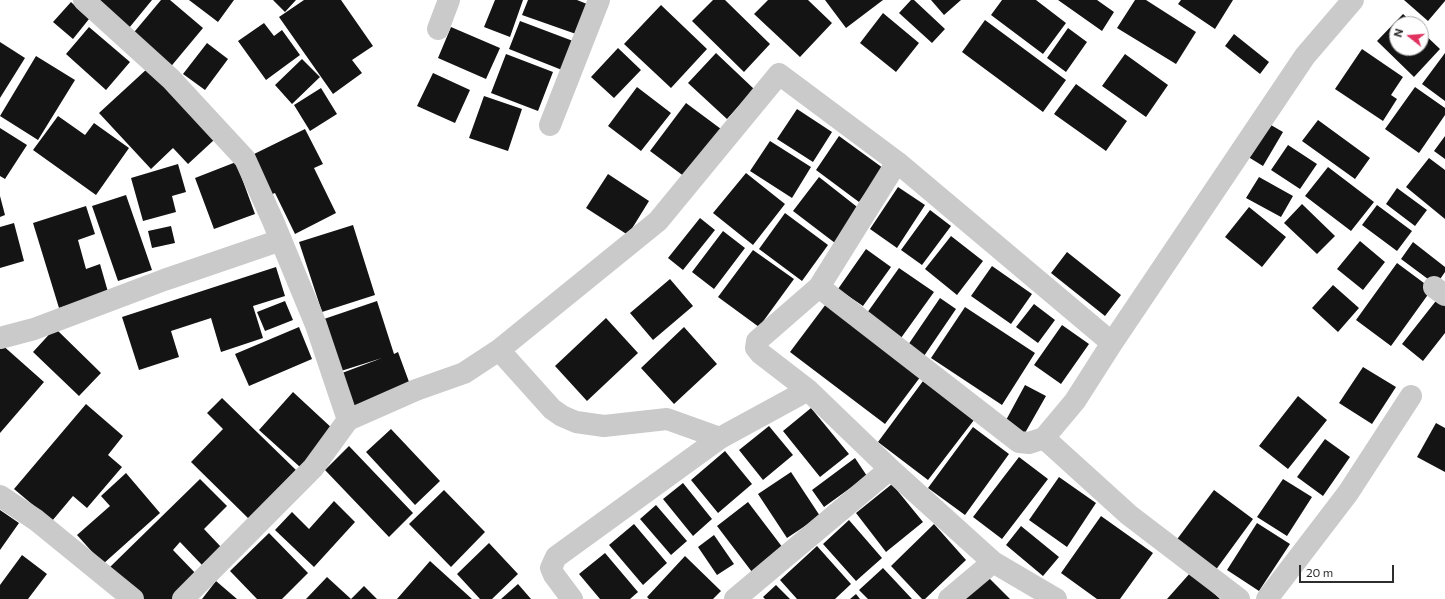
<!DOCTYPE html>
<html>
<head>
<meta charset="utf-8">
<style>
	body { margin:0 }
	#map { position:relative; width:1445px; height:599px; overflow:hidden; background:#fff; font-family:Commissioner,sans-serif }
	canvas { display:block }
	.north { position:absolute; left:1389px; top:16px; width:40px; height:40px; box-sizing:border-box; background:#fff; border:1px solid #ababab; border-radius:50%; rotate:287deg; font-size:11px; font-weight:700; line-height:16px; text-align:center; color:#2d2d2d }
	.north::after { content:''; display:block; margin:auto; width:14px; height:18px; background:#e0335f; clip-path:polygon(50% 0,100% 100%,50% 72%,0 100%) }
	.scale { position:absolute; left:1299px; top:565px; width:95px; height:18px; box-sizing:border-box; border:2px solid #2d2d2d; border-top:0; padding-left:5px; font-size:12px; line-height:14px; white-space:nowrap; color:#2d2d2d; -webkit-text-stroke:3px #fff; paint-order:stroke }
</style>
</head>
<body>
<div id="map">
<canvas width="1445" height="599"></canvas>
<div class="north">N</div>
<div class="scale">20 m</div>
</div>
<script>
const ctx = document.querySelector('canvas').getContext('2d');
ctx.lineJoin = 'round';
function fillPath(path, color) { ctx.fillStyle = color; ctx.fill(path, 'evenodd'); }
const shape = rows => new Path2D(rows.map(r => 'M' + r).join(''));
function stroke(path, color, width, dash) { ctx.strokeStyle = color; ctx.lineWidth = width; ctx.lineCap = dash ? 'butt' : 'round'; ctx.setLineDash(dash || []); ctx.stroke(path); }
const building = shape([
	[95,0,152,0,129,28],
	[161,0,170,0,203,28,168,70,130,37],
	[189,0,234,0,218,22],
	[273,0,296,0,285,12],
	[304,0,341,0,373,46,352,60,362,73,333,94,279,17],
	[495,0,523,0,510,37,484,27],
	[528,0,577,0,587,4,576,34,522,15],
	[713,0,725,0,770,44,744,72,692,21],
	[768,0,808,0,832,23,800,57,754,14],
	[825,0,883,0,846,28],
	[911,0,914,0,945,29,932,43,899,13],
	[931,0,961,0,944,15],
	[1002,0,1036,0,1066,23,1043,54,991,15],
	[1058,0,1097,0,1114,12,1102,31],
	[1135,0,1146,0,1196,32,1176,64,1117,28],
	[1181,0,1233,0,1215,29,1178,4],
	[1404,0,1445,0,1445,1,1428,21],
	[71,2,89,19,73,39,53,22],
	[661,5,707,49,671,88,624,44],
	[883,13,919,43,896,72,860,43],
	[1403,14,1414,24,1397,24,1397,48,1421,48,1421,31,1440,49,1414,77,1377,41],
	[985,20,1066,80,1043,112,962,52],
	[520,21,573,41,562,70,509,49],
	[264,23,274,36,282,30,300,55,266,80,238,41],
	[89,27,130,62,106,90,66,54],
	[451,27,500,48,486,79,438,58],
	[1068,28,1087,42,1066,72,1047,58],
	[1234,34,1269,62,1260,74,1225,46],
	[0,42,25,58,0,98],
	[207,43,228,59,205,90,183,74],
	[618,48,641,70,614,98,591,77],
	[1362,49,1403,77,1391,95,1397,99,1383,121,1335,89],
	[716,53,754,89,727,119,688,83],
	[1445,53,1445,101,1422,84],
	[506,54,553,72,538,111,491,93],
	[1125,54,1168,85,1146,117,1102,86],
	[36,56,75,80,38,140,0,116],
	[302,59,320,77,292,104,275,85],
	[148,68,214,140,188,164,173,148,151,169,99,113],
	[433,73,470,90,455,123,417,106],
	[1076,84,1127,121,1106,151,1054,114],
	[637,87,671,113,641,151,608,126],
	[1415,87,1445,108,1445,115,1419,153,1385,129],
	[321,88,337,114,310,131,294,105],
	[484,96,522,109,508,151,469,138],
	[686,103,721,129,685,177,650,151],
	[797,109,832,132,813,162,777,139],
	[58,116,85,135,94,123,129,148,96,195,33,150],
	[1318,120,1370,158,1355,179,1302,141],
	[1264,121,1283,132,1263,166,1245,155],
	[0,128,27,145,5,179,0,176],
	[305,129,323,164,314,168,336,213,295,234,275,193,270,195,250,156],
	[839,136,883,168,859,202,816,170],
	[1445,136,1445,159,1434,151],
	[770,141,811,167,792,198,750,171],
	[1288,145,1317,164,1300,189,1271,170],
	[1429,158,1445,170,1445,219,1406,187],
	[236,162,255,214,214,229,195,178],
	[178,164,186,192,172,196,176,212,143,221,131,178],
	[1328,167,1374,202,1351,231,1305,196],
	[746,173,785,204,753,245,713,213],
	[608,174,649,201,628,235,586,208],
	[819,177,861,210,835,243,793,211],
	[1259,177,1293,196,1281,217,1246,198],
	[898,187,925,205,897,248,870,229],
	[1397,188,1427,210,1415,226,1386,204],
	[126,195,152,270,118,281,92,206],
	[0,196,5,215,0,217],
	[1302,204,1335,236,1317,254,1284,223],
	[1377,205,1412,231,1397,251,1362,225],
	[86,206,95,234,78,240,86,269,100,264,108,292,59,308,33,223],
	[1249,207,1286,237,1262,267,1225,237],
	[930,210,951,226,922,265,901,250],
	[785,213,828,245,802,281,759,249],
	[700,218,715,230,683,270,668,258],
	[14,223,24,261,0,268,0,227],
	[353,225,375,295,322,312,299,242],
	[171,226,175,243,152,248,148,231],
	[723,231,745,248,714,289,692,272],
	[951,236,983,261,957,295,925,269],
	[1360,241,1385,262,1363,290,1337,269],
	[1413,242,1445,267,1445,272,1436,285,1401,259],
	[866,249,891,267,863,306,838,289],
	[753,250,794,279,759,327,718,297],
	[1067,252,1121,295,1105,316,1051,273],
	[1397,263,1432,289,1391,346,1356,320],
	[992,266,1032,294,1011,324,971,296],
	[276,267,285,296,253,306,263,338,221,352,211,318,171,331,179,357,139,370,122,317],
	[899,268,934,292,901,338,867,313],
	[670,279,693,306,653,340,630,313],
	[1333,285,1359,308,1338,332,1312,308],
	[1439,297,1445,301,1445,333,1423,361,1402,344],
	[940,298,956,309,924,356,908,345],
	[285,301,293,320,265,331,257,312],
	[377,301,394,354,398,352,412,390,356,411,342,373,382,358,341,371,324,319],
	[826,304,921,376,885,424,790,352],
	[1034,304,1055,320,1038,343,1016,327],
	[965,307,1035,353,1002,405,931,358],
	[606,318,638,353,587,401,555,366],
	[1062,325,1089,344,1061,384,1034,365],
	[299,327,312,359,249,386,235,354],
	[684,327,717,364,674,404,641,368],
	[55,328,101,373,79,396,33,352],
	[0,343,44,382,0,433],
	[1363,367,1396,387,1372,424,1339,403],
	[923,381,974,420,928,480,878,442],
	[1025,385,1046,396,1025,433,1005,422],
	[293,392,334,430,300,467,259,430],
	[1298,396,1327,420,1288,469,1259,446],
	[222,398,296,470,249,519,191,462,223,429,207,413],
	[86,404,123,436,108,455,122,467,87,508,73,496,52,521,14,489],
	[811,408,849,454,820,477,783,431],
	[1436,423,1445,428,1445,472,1417,457],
	[769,426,793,455,763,480,739,450],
	[973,427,1009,454,965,515,928,488],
	[391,429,440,481,415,505,366,452],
	[1325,439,1350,457,1323,496,1297,477],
	[349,446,413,513,389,537,325,470],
	[725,451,752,484,718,513,691,480],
	[1019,457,1048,479,1002,539,973,517],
	[855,458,867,476,824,507,812,490],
	[791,472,820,516,787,538,758,494],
	[126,473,160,513,103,564,77,535,110,506,101,496],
	[1059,477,1096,503,1067,547,1029,520],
	[200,479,227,506,204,529,221,547,202,565,180,542,173,550,200,578,178,599,140,599,109,568],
	[1283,479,1312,497,1287,536,1257,517],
	[683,483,712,519,693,536,663,499],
	[892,484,923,522,886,552,856,513],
	[444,490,485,532,451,567,409,524],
	[1214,490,1253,519,1215,571,1175,542],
	[334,501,355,522,314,567,275,530,292,512,309,529],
	[748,502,783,548,752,572,717,526],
	[656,505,687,541,671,555,640,519],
	[0,510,19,523,0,550],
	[1101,516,1153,553,1120,599,1097,599,1061,573],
	[849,520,882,558,856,581,823,544],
	[1257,523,1290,544,1259,591,1227,570],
	[634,524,667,563,643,585,609,545],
	[934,524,966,560,925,599,922,599,891,566],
	[1021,526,1059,557,1043,576,1006,545],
	[269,533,308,573,282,599,257,599,230,571],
	[714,535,734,564,717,575,698,547],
	[489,543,518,574,492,599,480,599,457,574],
	[817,546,851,584,835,599,797,599,780,580],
	[605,553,638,592,630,599,600,599,579,574],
	[22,555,47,574,28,599,0,599,0,585],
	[685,556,721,591,713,599,649,599,647,597],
	[430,561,472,599,397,599],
	[883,568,912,599,868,599,859,590],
	[1191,572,1220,599,1167,599],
	[987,576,1010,599,965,599],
	[327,577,351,599,364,586,377,599,306,599],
	[216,581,237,599,202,599],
	[518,584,531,599,501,599],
	[776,585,790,599,765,599,763,597],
	[856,594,860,599,850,599]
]);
const street = shape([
	[84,0,171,79,245,159,273,221,316,325,348,420],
	[438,29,449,0],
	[550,125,599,0],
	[897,162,819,287,757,341,756,348,760,353,808,390,890,469,993,562,1056,599],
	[819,287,1019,442,1029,443,1044,438,1075,401,1112,343],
	[1434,287,1445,295],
	[0,338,34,329,164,280,281,240],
	[499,350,552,409,562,416,576,422,604,426,667,419,720,438],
	[1044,438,1129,515,1239,599],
	[0,496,36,520,133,599],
	[183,599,313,468,348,420,416,390,464,373,499,350,658,221,779,74,897,162,1112,343,1305,56,1353,0],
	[572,599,554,575,551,568,556,557,720,438,808,390],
	[735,599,890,469],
	[949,599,993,562],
	[1267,599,1348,493,1411,396]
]);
fillPath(building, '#141414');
stroke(street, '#cacaca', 22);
</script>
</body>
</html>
